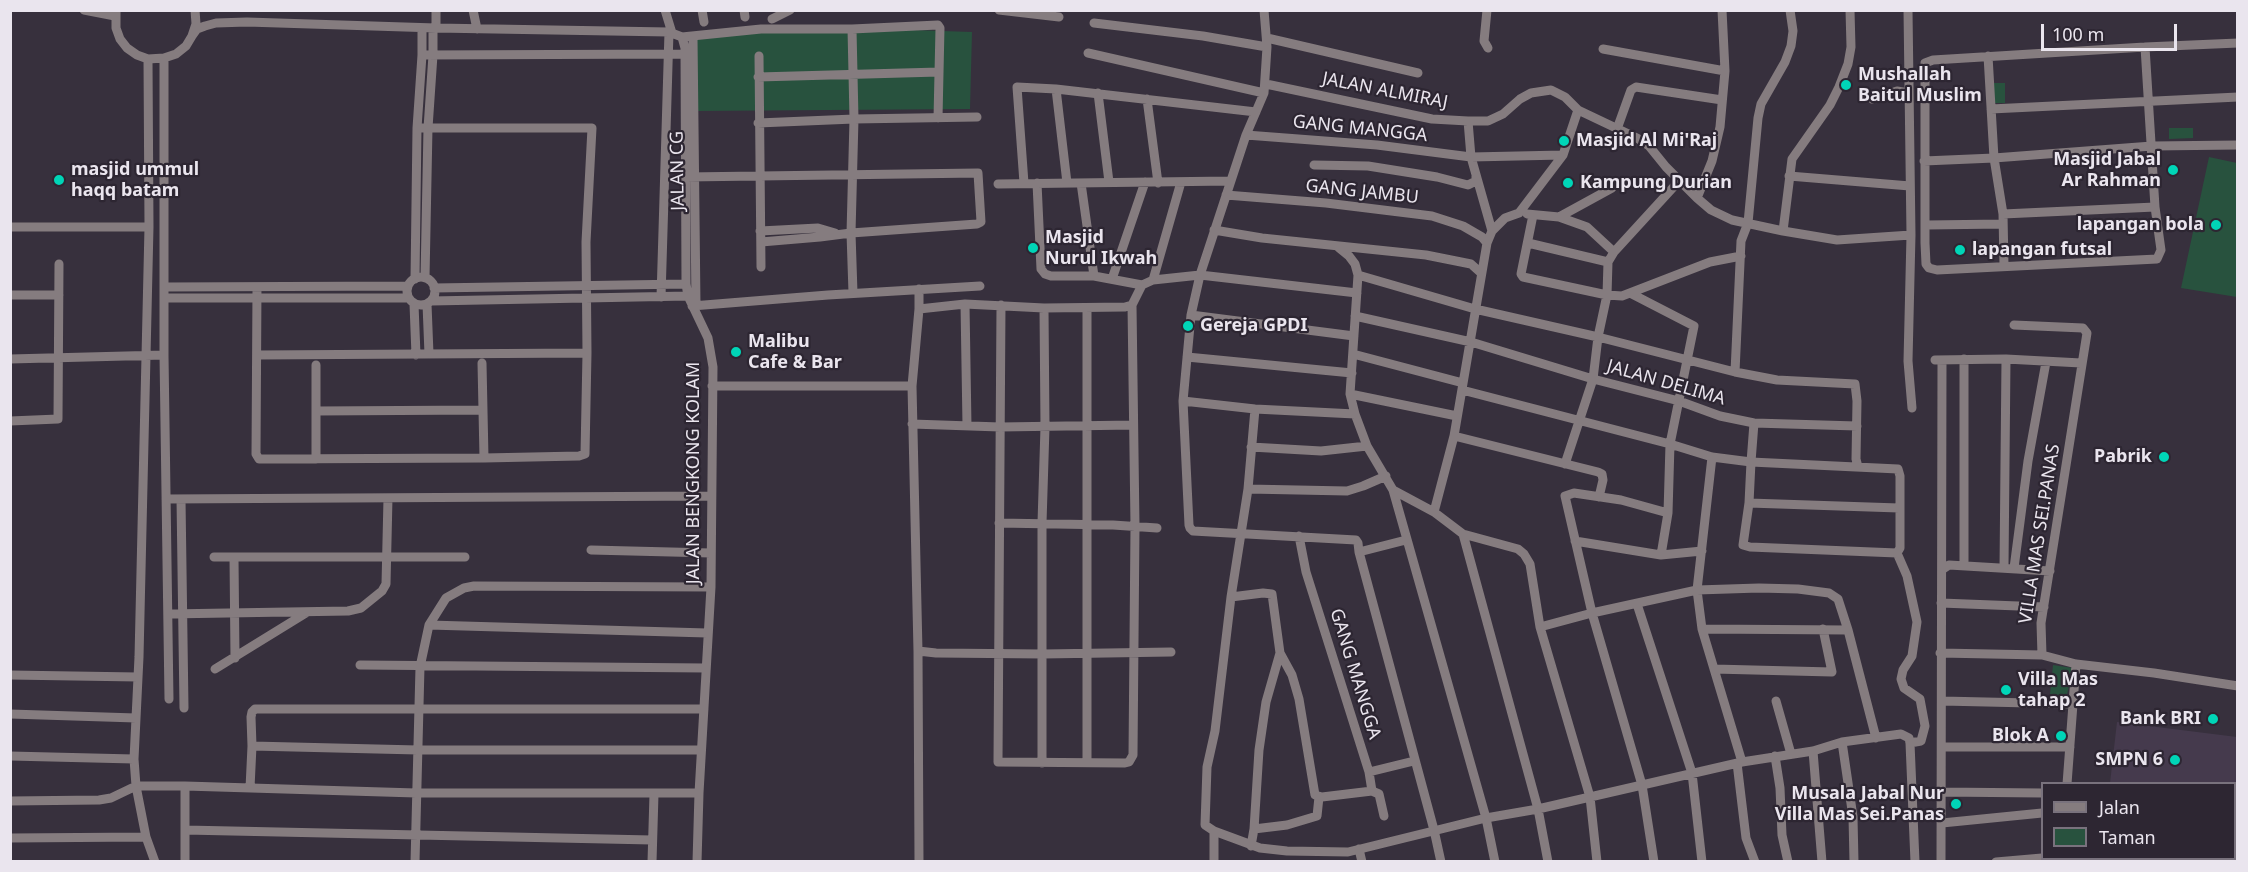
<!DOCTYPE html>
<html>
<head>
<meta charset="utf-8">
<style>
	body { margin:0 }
	#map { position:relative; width:2248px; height:872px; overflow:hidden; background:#37303d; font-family:"Noto Sans",sans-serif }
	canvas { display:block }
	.frame { position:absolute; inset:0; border:12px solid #eae5ee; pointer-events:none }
	.legend { position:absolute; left:2041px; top:782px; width:195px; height:78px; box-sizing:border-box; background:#2d2632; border:2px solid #79727d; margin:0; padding:8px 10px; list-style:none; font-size:18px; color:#eae5ee }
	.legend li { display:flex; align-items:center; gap:12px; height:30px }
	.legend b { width:30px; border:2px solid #79727d }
	.scale { position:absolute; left:2041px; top:24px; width:136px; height:27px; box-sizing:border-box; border:3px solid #eae5ee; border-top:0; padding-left:8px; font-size:18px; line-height:21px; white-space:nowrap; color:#eae5ee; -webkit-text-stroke:4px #2d2632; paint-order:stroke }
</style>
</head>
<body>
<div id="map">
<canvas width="2248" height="872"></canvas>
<div class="frame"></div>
<ul class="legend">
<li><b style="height:8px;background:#857c7f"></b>Jalan</li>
<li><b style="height:16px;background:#28523e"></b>Taman</li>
</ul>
<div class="scale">100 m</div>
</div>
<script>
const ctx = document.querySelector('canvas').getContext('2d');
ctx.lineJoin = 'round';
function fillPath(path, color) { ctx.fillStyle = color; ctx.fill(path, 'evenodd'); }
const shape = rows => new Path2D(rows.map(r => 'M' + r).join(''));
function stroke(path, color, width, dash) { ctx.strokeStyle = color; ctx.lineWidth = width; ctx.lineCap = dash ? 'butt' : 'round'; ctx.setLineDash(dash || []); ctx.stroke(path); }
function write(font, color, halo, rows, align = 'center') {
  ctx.font = font + ' "Noto Sans",sans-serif'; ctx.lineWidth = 4.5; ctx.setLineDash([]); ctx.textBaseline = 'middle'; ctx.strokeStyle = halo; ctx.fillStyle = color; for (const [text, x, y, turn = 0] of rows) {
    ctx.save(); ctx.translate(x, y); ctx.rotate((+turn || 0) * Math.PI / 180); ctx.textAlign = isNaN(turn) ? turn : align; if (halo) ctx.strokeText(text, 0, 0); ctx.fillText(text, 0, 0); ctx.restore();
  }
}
const built = shape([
	[2117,722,2237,737,2238,798,2235,823,2234,784,2110,783]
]);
const green = shape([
	[792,26,972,32,970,109,692,111,692,34],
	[1992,83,2005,83,2005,103,1992,103],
	[2169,128,2193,128,2193,138,2169,139],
	[2209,157,2237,163,2237,297,2181,288],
	[2053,665,2073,668,2066,699,2050,694]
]);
const minor = shape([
	[84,10,115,16],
	[116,10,116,28,120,39,127,48,137,55,148,59,164,58,176,54,186,46,192,36,196,24,195,10],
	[473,10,477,29],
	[665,10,672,33],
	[702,10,704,22],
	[744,10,745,17],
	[999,10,1059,17],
	[1487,10,1484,41,1488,48],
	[1908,10,1911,235,1908,361,1912,408],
	[772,19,790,10],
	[1094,23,1203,36,1267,47],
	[436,28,436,10],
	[852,29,854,119,851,233,853,293],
	[192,36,197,29,205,26,216,23,247,22,436,28,669,32,682,37,685,48,686,284,688,296,708,338,713,367,711,587,699,793,697,862],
	[682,37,761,29,852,29,938,25,940,28,938,118],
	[693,37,696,305],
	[1267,38,1418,73],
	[2145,47,2155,207,2161,250,2157,259,1937,270,1929,268,1926,264,1925,243,1925,63,1933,60,2145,47],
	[2145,47,2238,43],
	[1603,49,1725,71],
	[1088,53,1264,93],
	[422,55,684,54],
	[759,56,761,267],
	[1988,56,1994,158,2003,214,2004,266],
	[164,58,164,355,169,699],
	[758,77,939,72],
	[1266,84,1432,119,1468,121,1488,121,1503,114,1520,99,1531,93,1551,90,1565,97,1578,110,1637,138,1649,146,1666,167,1697,198,1711,210,1732,220,1783,231,1837,240,1911,235],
	[1056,89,1067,183],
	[1098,93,1109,182],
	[1147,99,1158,183],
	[1872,99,1897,91,1909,93],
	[1991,109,2238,97],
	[1468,121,1471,157,1492,231],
	[758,123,854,119,977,117],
	[1617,129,1631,90,1636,87,1722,100],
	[1246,135,1377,145,1471,157,1563,155],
	[1924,161,1994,158,2152,146,2238,145],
	[1314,165,1368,166,1437,177,1468,185,1476,181,1476,176],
	[1789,176,1910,186],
	[686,177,978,173,981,222,977,224,851,233,820,237,761,242],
	[1024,183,1017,87,1056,89,1256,112],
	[1037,183,1041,269,1045,274,1051,276,1094,276,1142,285,1153,280,1200,275,1246,135,1264,93,1267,47,1264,10],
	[1081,183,1094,276],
	[998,184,1230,181],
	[1226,195,1326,203,1432,216,1463,226,1482,237,1487,243],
	[1697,198,1712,161,1720,127,1725,71,1722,10],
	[1527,214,1559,217,1587,227,1614,252],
	[2003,214,2155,207],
	[1533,215,1521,274,1523,277,1607,295,1622,296,1710,262,1741,256],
	[1559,217,1612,188],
	[1927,225,2003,224],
	[10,227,149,227],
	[1214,230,1262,238,1426,255,1471,264,1481,273],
	[760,231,818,228,835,233],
	[1783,231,1792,159,1830,105,1839,87,1848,64,1851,47,1850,10],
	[1528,243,1608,262],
	[1338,247,1349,256,1355,264,1358,275,1350,394,1355,414,1367,446,1393,490,1486,818,1495,862],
	[1358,275,1475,309,1598,337,1735,372,1777,380,1855,384,1857,401,1856,459,1858,467],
	'407 291a14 14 0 1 1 28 0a14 14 0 1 1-28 0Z',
	[425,278,428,128,433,55,433,28],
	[415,279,417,128,422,55,422,28],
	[1112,279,1145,182],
	[1153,280,1181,182],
	[165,287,408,286],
	[257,287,256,454,259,459,484,458,579,456,585,454,587,353,586,242,592,128,417,128],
	[434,288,686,284],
	[919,289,919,309,912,386,918,651,919,862],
	[1357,293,1200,275,1191,315,1183,401,1189,525,1190,528,1193,531,1356,540,1358,543,1359,552,1434,830,1441,862],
	[1630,293,1694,326,1670,444,1668,513,1661,555],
	[10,295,59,295],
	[661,297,669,32],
	[165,298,408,298],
	[431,301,688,296],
	[414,304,416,355],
	[427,304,429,354],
	[965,304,967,426],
	[1001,305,998,762,1125,763,1129,762,1133,755,1135,526,1132,305],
	[692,306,828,295,980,286],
	[1087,308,1087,762],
	[919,309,965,304,1044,308,1125,307,1132,305,1142,285],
	[1191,315,1354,336],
	[1355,316,1471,342,1593,379,1679,401,1720,416,1754,423,1857,426],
	[2014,325,2083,328,2087,333,2041,623,2042,655],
	[1353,354,1463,383],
	[257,355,587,353],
	[1187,357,1352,373],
	[10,359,164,355],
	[1964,359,1964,566],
	[1935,360,2006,359,2081,363],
	[482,363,484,458],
	[316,365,316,459],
	[1735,372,1741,241,1748,223,1758,118,1761,104,1785,62,1791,46,1793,31,1790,10],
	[712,386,912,386],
	[1462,390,1670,444,1712,457,1751,462,1898,469,1900,476,1900,548,1897,553,1750,547,1743,545,1749,503,1751,462,1754,423],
	[1350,394,1457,416],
	[1183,401,1255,409,1355,414],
	[1255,409,1248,489,1231,597,1215,731,1207,767,1205,825,1214,831,1260,848,1287,851,1348,852,1486,818,1538,809,1742,762,1813,751,1842,742,1901,734,1909,738,1910,743,1915,862],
	[316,411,483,410],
	[10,421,58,419,59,264],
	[912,424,1000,427,1133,425],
	[1454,436,1598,472,1602,474,1603,480,1599,497],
	[1251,447,1321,451,1367,446],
	[1712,457,1697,590,1702,629,1742,762],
	[1565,464,1593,379,1598,337,1607,295,1608,262,1614,252,1679,181],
	[1248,489,1347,491,1363,486,1386,476],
	[1393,490,1434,512,1463,534,1518,549,1524,554,1530,564,1540,627,1590,797,1597,862],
	[166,499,711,496],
	[181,499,184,708],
	[1749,503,1899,508],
	[1434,512,1454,436,1487,243,1492,231,1505,218,1519,213,1563,155,1578,110],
	[999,523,1113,525,1157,528],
	[1463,534,1538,809,1548,862],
	[1299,536,1306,572,1369,772,1372,791,1379,794,1384,816],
	[1575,541,1661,555,1702,551],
	[591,550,711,553],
	[1359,552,1406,540],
	[1897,553,1907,576,1917,622,1912,656,1903,670,1901,679,1904,688,1920,699,1925,726,1921,741,1910,743],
	[214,557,465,557],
	[234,557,235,658],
	[2004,568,2006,359],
	[2014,568,2028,461,2046,362],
	[1943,569,1949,565,2050,571],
	[1231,597,1263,593,1272,594,1280,653,1266,702,1259,750,1254,829,1251,846],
	[1941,603,2044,607],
	[1637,604,1692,773,1702,862],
	[168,614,348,611,361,608,382,591,386,584,388,498],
	[429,625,707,633],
	[1540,627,1592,613,1697,590,1759,588,1798,589,1829,593,1838,599,1848,630,1876,738],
	[1702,629,1848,630],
	[918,651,936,653,1043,654,1171,652],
	[1280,653,1292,675,1299,699,1315,795,1322,797,1372,791],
	[1940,653,2042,655,2076,664,2154,673,2238,686],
	[360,665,706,668],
	[215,669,306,613],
	[1714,669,1832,672,1823,629],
	[10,675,138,677],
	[1776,701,1791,754],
	[1942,701,2074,704],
	[10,714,136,718],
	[1842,742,1853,817,1854,862],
	[252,746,418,750,701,750],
	[1942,747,2070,747],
	[1813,751,1822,862],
	[10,756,134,759],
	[1775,756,1780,788,1782,835,1788,862],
	[1042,763,1042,523,1045,427,1044,308],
	[1737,763,1746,838,1755,862],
	[1369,772,1414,761],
	[2067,784,2076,664],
	[185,786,416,793,699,793],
	[250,788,252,746,251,717,252,712,255,709,704,709],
	[1941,792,2042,793],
	[10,801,99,800,111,798,136,786,185,786,185,862],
	[1942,823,2042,813],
	[1254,829,1287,825,1317,816,1319,797],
	[185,830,652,840],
	[1214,831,1214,862],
	[146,837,155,862],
	[10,838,146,837,136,786,134,759,139,657,149,227,148,59],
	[1359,849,1362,862],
	[415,862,420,667,429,625,446,598,464,588,474,586,711,587],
	[652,862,654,794],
	[1654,862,1642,785,1592,613,1565,496,1574,493,1621,500,1668,513],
	[1941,862,1942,360],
	[1996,862,2042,858],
	[2064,862,2064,858]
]);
const markers = [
	[1846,85,6,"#00d5b7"],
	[1564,141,6,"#00d5b7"],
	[2173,170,6,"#00d5b7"],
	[59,180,6,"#00d5b7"],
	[1568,183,6,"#00d5b7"],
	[2216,225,6,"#00d5b7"],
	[1033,248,6,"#00d5b7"],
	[1960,250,6,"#00d5b7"],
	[1188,326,6,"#00d5b7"],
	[736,352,6,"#00d5b7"],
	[2164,457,6,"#00d5b7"],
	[2006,690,6,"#00d5b7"],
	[2213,719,6,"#00d5b7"],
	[2061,736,6,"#00d5b7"],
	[2175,760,6,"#00d5b7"],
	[1956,804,6,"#00d5b7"]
];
const poiNames = [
	["Mushallah",1858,75],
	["Baitul Muslim",1858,96],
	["Masjid Al Mi'Raj",1576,141],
	["Masjid Jabal",2161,160,"right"],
	["Ar Rahman",2161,181,"right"],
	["masjid ummul",71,170],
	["haqq batam",71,191],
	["Kampung Durian",1580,183],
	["lapangan bola",2204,225,"right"],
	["Masjid",1045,238],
	["Nurul Ikwah",1045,259],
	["lapangan futsal",1972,250],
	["Gereja GPDI",1200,326],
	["Malibu",748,342],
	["Cafe & Bar",748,363],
	["Pabrik",2152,457,"right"],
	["Villa Mas",2018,680],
	["tahap 2",2018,701],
	["Bank BRI",2201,719,"right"],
	["Blok A",2049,736,"right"],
	["SMPN 6",2163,760,"right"],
	["Musala Jabal Nur",1944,794,"right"],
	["Villa Mas Sei.Panas",1944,815,"right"]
];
const streetNames = [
	["JALAN ALMIRAJ",1385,91,11],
	["GANG MANGGA",1360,129,6],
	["JALAN CG",678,171,-91],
	["GANG JAMBU",1362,192,6],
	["JALAN DELIMA",1666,383,16],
	["JALAN BENGKONG KOLAM",694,473,-90],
	["VILLA MAS SEI.PANAS",2040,534,-81],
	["GANG MANGGA",1355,674,73]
];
fillPath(built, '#453a4d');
fillPath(green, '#28523e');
stroke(minor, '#857c7f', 9);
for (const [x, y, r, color] of markers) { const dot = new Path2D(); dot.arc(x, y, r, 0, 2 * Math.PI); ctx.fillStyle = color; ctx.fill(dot); stroke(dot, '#2d2632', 2); }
write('bold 18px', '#eae5ee', '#2d2632', poiNames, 'left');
write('18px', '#eae5ee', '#2d2632', streetNames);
</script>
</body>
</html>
